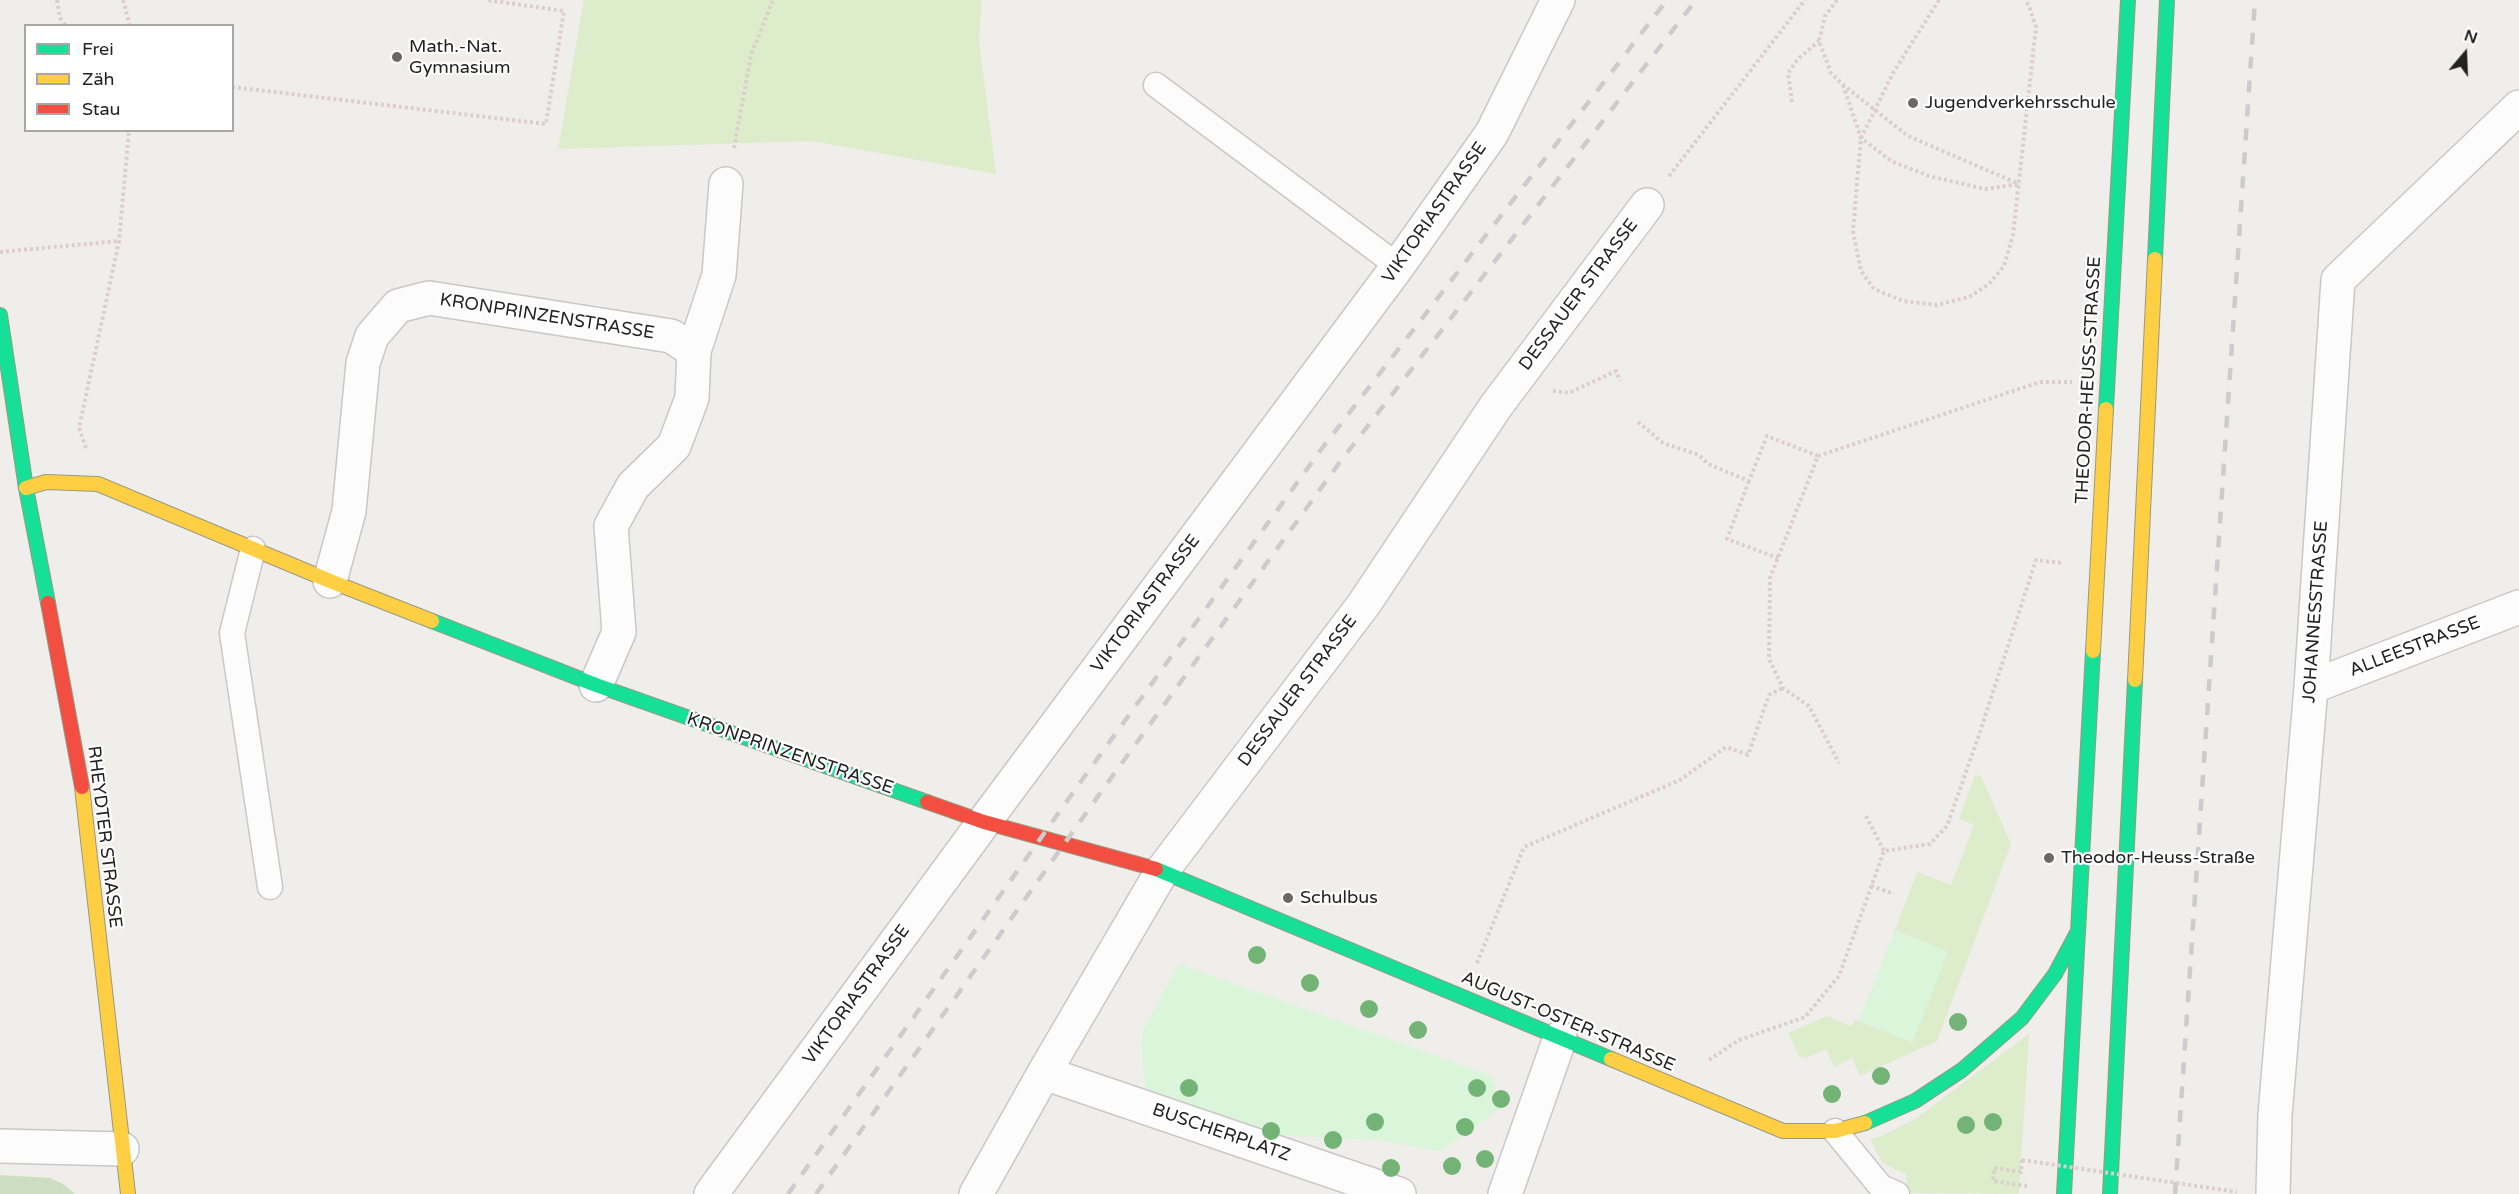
<!DOCTYPE html>
<html>
<head>
<meta charset="utf-8">
<style>
	body { margin:0 }
	#map { position:relative; width:2519px; height:1194px; overflow:hidden; background:#f0eeeb; font-family:"Varela Round",sans-serif }
	canvas { display:block }
	.legend { position:absolute; left:24px; top:24px; width:210px; height:108px; box-sizing:border-box; background:#fff; border:2px solid #a7a7a7; margin:0; padding:8px 10px; list-style:none; font-size:18px; color:#222 }
	.legend li { display:flex; align-items:center; gap:12px; height:30px }
	.legend b { width:30px; border:2px solid #a7a7a7 }
	.north { position:absolute; left:2435px; top:24px; width:60px; height:60px; -webkit-text-stroke:4px #fff; paint-order:stroke; rotate:19deg; font-size:16px; font-weight:700; line-height:24px; text-align:center; color:#222 }
	.north::after { content:''; display:block; margin:auto; width:21px; height:27px; background:#222; clip-path:polygon(50% 0,100% 100%,50% 72%,0 100%) }
</style>
</head>
<body>
<div id="map">
<canvas width="2519" height="1194"></canvas>
<ul class="legend">
<li><b style="height:8px;background:#16e098"></b>Frei</li>
<li><b style="height:8px;background:#ffcf43"></b>Zäh</li>
<li><b style="height:8px;background:#f24e42"></b>Stau</li>
</ul>
<div class="north">N</div>
</div>
<script>
const ctx = document.querySelector('canvas').getContext('2d');
ctx.lineJoin = 'round';
function fillPath(path, color) { ctx.fillStyle = color; ctx.fill(path, 'evenodd'); }
const shape = rows => new Path2D(rows.map(r => 'M' + r).join(''));
function stroke(path, color, width, dash) { ctx.strokeStyle = color; ctx.lineWidth = width; ctx.lineCap = dash ? 'butt' : 'round'; ctx.setLineDash(dash || []); ctx.stroke(path); }
function write(font, color, halo, rows, align = 'center') {
  ctx.font = font + ' "Varela Round",sans-serif'; ctx.lineWidth = 4.5; ctx.setLineDash([]); ctx.textBaseline = 'middle'; ctx.strokeStyle = halo; ctx.fillStyle = color; for (const [text, x, y, turn = 0] of rows) {
    ctx.save(); ctx.translate(x, y); ctx.rotate((+turn || 0) * Math.PI / 180); ctx.textAlign = isNaN(turn) ? turn : align; if (halo) ctx.strokeText(text, 0, 0); ctx.fillText(text, 0, 0); ctx.restore();
  }
}
const grass = shape([
	[584,0,982,0,979,40,996,174,812,141,558,149],
	[1975,775,1981,776,2011,844,1937,1041,1860,1076,1852,1058,1834,1067,1826,1049,1805,1058,1799,1056,1788,1033,1827,1016,1851,1026,1856,1020,1912,1042,1948,952,1895,930,1917,872,1951,885,1974,825,1959,819],
	[2029,1034,2019,1194,1907,1193,1906,1174,1882,1163,1870,1139,1882,1136,1915,1119]
]);
const forest = shape([
	[0,1175,50,1178,63,1184,75,1194,0,1194]
]);
const park = shape([
	[1895,930,1948,952,1913,1042,1859,1021],
	[1179,964,1492,1076,1500,1108,1441,1151,1377,1140,1249,1134,1147,1101,1141,1044,1144,1028]
]);
const path = shape([
	[57,0,60,18,66,26],
	[123,0,130,26],
	[1837,0,1825,16,1819,41,1831,73,1842,84,1908,136,2019,184],
	[1939,0,1893,73,1861,138,1853,231,1861,271,1874,289,1903,301,1937,305,1969,297,1989,284,2004,266,2013,235,2036,27,2029,6,2025,0],
	[1843,85,1861,138,1891,161,1929,176,1985,189,2019,184],
	[232,87,546,124,564,11,487,0],
	[1792,102,1788,73,1798,59,1819,41],
	[734,148,751,55,773,0],
	[1669,176,1805,0],
	[0,252,119,241],
	[1553,391,1569,393,1616,371,1620,381],
	[1638,422,1663,443,1699,455,1708,464,1749,481,1767,436,1818,456,1770,578,1769,659,1783,688,1809,706,1839,763],
	[86,448,79,428,119,241,129,130],
	[1818,456,2040,382,2072,382],
	[1749,481,1727,539,1778,558],
	[1866,816,1884,851],
	[1871,886,1894,894],
	[1477,963,1524,847,1680,780,1726,747,1748,755,1769,695,1783,688],
	[1709,1060,1739,1040,1805,1017,1839,976,1884,851,1930,844,1947,826,1979,735,2036,560,2062,563],
	[2022,1160,2021,1172,1994,1168,1993,1181,2027,1186]
]);
const lane = shape([
	[1156,85,1398,266],
	[253,549,232,633,270,887],
	[1835,1131,1881,1187,1897,1194]
]);
const street = shape([
	[330,581,349,511,363,363,372,336,398,306,429,298,671,336,694,351],
	[596,685,619,632,611,526,633,486,674,446,692,398,694,351,719,275,726,184],
	[2311,687,2519,607],
	[1044,1073,1399,1194],
	[0,1146,122,1149],
	[711,1194,984,822,1398,266,1492,133,1558,0],
	[976,1194,1044,1073,1162,871,1364,604,1496,406,1647,205],
	[1505,1194,1560,1038],
	[2273,1194,2275,1115,2311,687,2338,280,2519,107]
]);
const fast = shape([
	[2155,259,2167,0],
	[0,315,26,488,48,603],
	[2106,409,2128,0],
	[432,621,596,685,927,802],
	[1156,869,1611,1059],
	[1865,1123,1915,1101,1962,1070,2022,1018,2055,974,2078,931],
	[2064,1194,2093,651],
	[2110,1194,2135,680]
]);
const slow = shape([
	[26,488,46,482,98,484,330,581,432,621],
	[2093,651,2106,409],
	[2135,680,2155,259],
	[82,787,128,1194],
	[1611,1059,1783,1131,1835,1131,1865,1123]
]);
const jam = shape([
	[48,603,82,787],
	[927,802,984,822,1156,869]
]);
const rail = shape([
	[788,1194,1082,780,1320,451,1667,0],
	[816,1194,1101,792,1337,466,1696,0],
	[2175,1194,2255,0]
]);
const pathBridge = shape([
	[2022,1160,2237,1192]
]);
const trees = [
	[1257,955],
	[1310,983],
	[1369,1009],
	[1958,1022],
	[1418,1030],
	[1881,1076],
	[1189,1088],
	[1477,1088],
	[1832,1094],
	[1501,1099],
	[1375,1122],
	[1993,1122],
	[1966,1125],
	[1465,1127],
	[1271,1131],
	[1333,1140],
	[1485,1159],
	[1452,1166],
	[1391,1168]
];
const markers = [
	[397,57,6,"#6a6968"],
	[1913,103,6,"#6a6968"],
	[2049,858,6,"#6a6968"],
	[1288,898,6,"#6a6968"]
];
const poiNames = [
	["Math.-Nat.",409,47],
	["Gymnasium",409,68],
	["Jugendverkehrsschule",1925,103],
	["Theodor-Heuss-Straße",2061,858],
	["Schulbus",1300,898]
];
const streetNames = [
	["VIKTORIASTRASSE",1435,213,-55],
	["DESSAUER STRASSE",1579,295,-53],
	["KRONPRINZENSTRASSE",547,317,9],
	["THEODOR-HEUSS-STRASSE",2089,380,-87],
	["VIKTORIASTRASSE",1146,604,-53],
	["JOHANNESSTRASSE",2316,612,-86],
	["ALLEESTRASSE",2415,647,-21],
	["DESSAUER STRASSE",1298,691,-53],
	["KRONPRINZENSTRASSE",790,754,19],
	["RHEYDTER STRASSE",104,837,83],
	["VIKTORIASTRASSE",857,995,-54],
	["AUGUST-OSTER-STRASSE",1568,1022,23],
	["BUSCHERPLATZ",1221,1133,19]
];
fillPath(grass, '#ddeccb');
fillPath(forest, '#cbdec1');
fillPath(park, '#daf5da');
stroke(lane, '#c9c8c7', 27);
stroke(street, '#c9c8c7', 36);
stroke(fast, '#999a82', 16);
stroke(slow, '#999a82', 16);
stroke(jam, '#999a82', 16);
stroke(path, '#dccecd', 4, [3, 3]);
stroke(lane, '#fdfcfc', 24);
stroke(street, '#fdfcfc', 33);
stroke(fast, '#16e098', 14);
stroke(slow, '#ffcf43', 14);
stroke(jam, '#f24e42', 14);
stroke(rail, '#ccc', 4.5, [12, 12]);
stroke(pathBridge, '#dccecd', 4, [3, 3]);
ctx.fillStyle = '#73b476';
for (const [x, y] of trees) { ctx.beginPath(); ctx.arc(x, y, 9, 0, 2 * Math.PI); ctx.fill(); }
for (const [x, y, r, color] of markers) { const dot = new Path2D(); dot.arc(x, y, r, 0, 2 * Math.PI); ctx.fillStyle = color; ctx.fill(dot); stroke(dot, '#fff', 2); }
write('18px', '#222', '#fff', poiNames, 'left');
write('18px', '#222', '#fff', streetNames);
</script>
</body>
</html>
